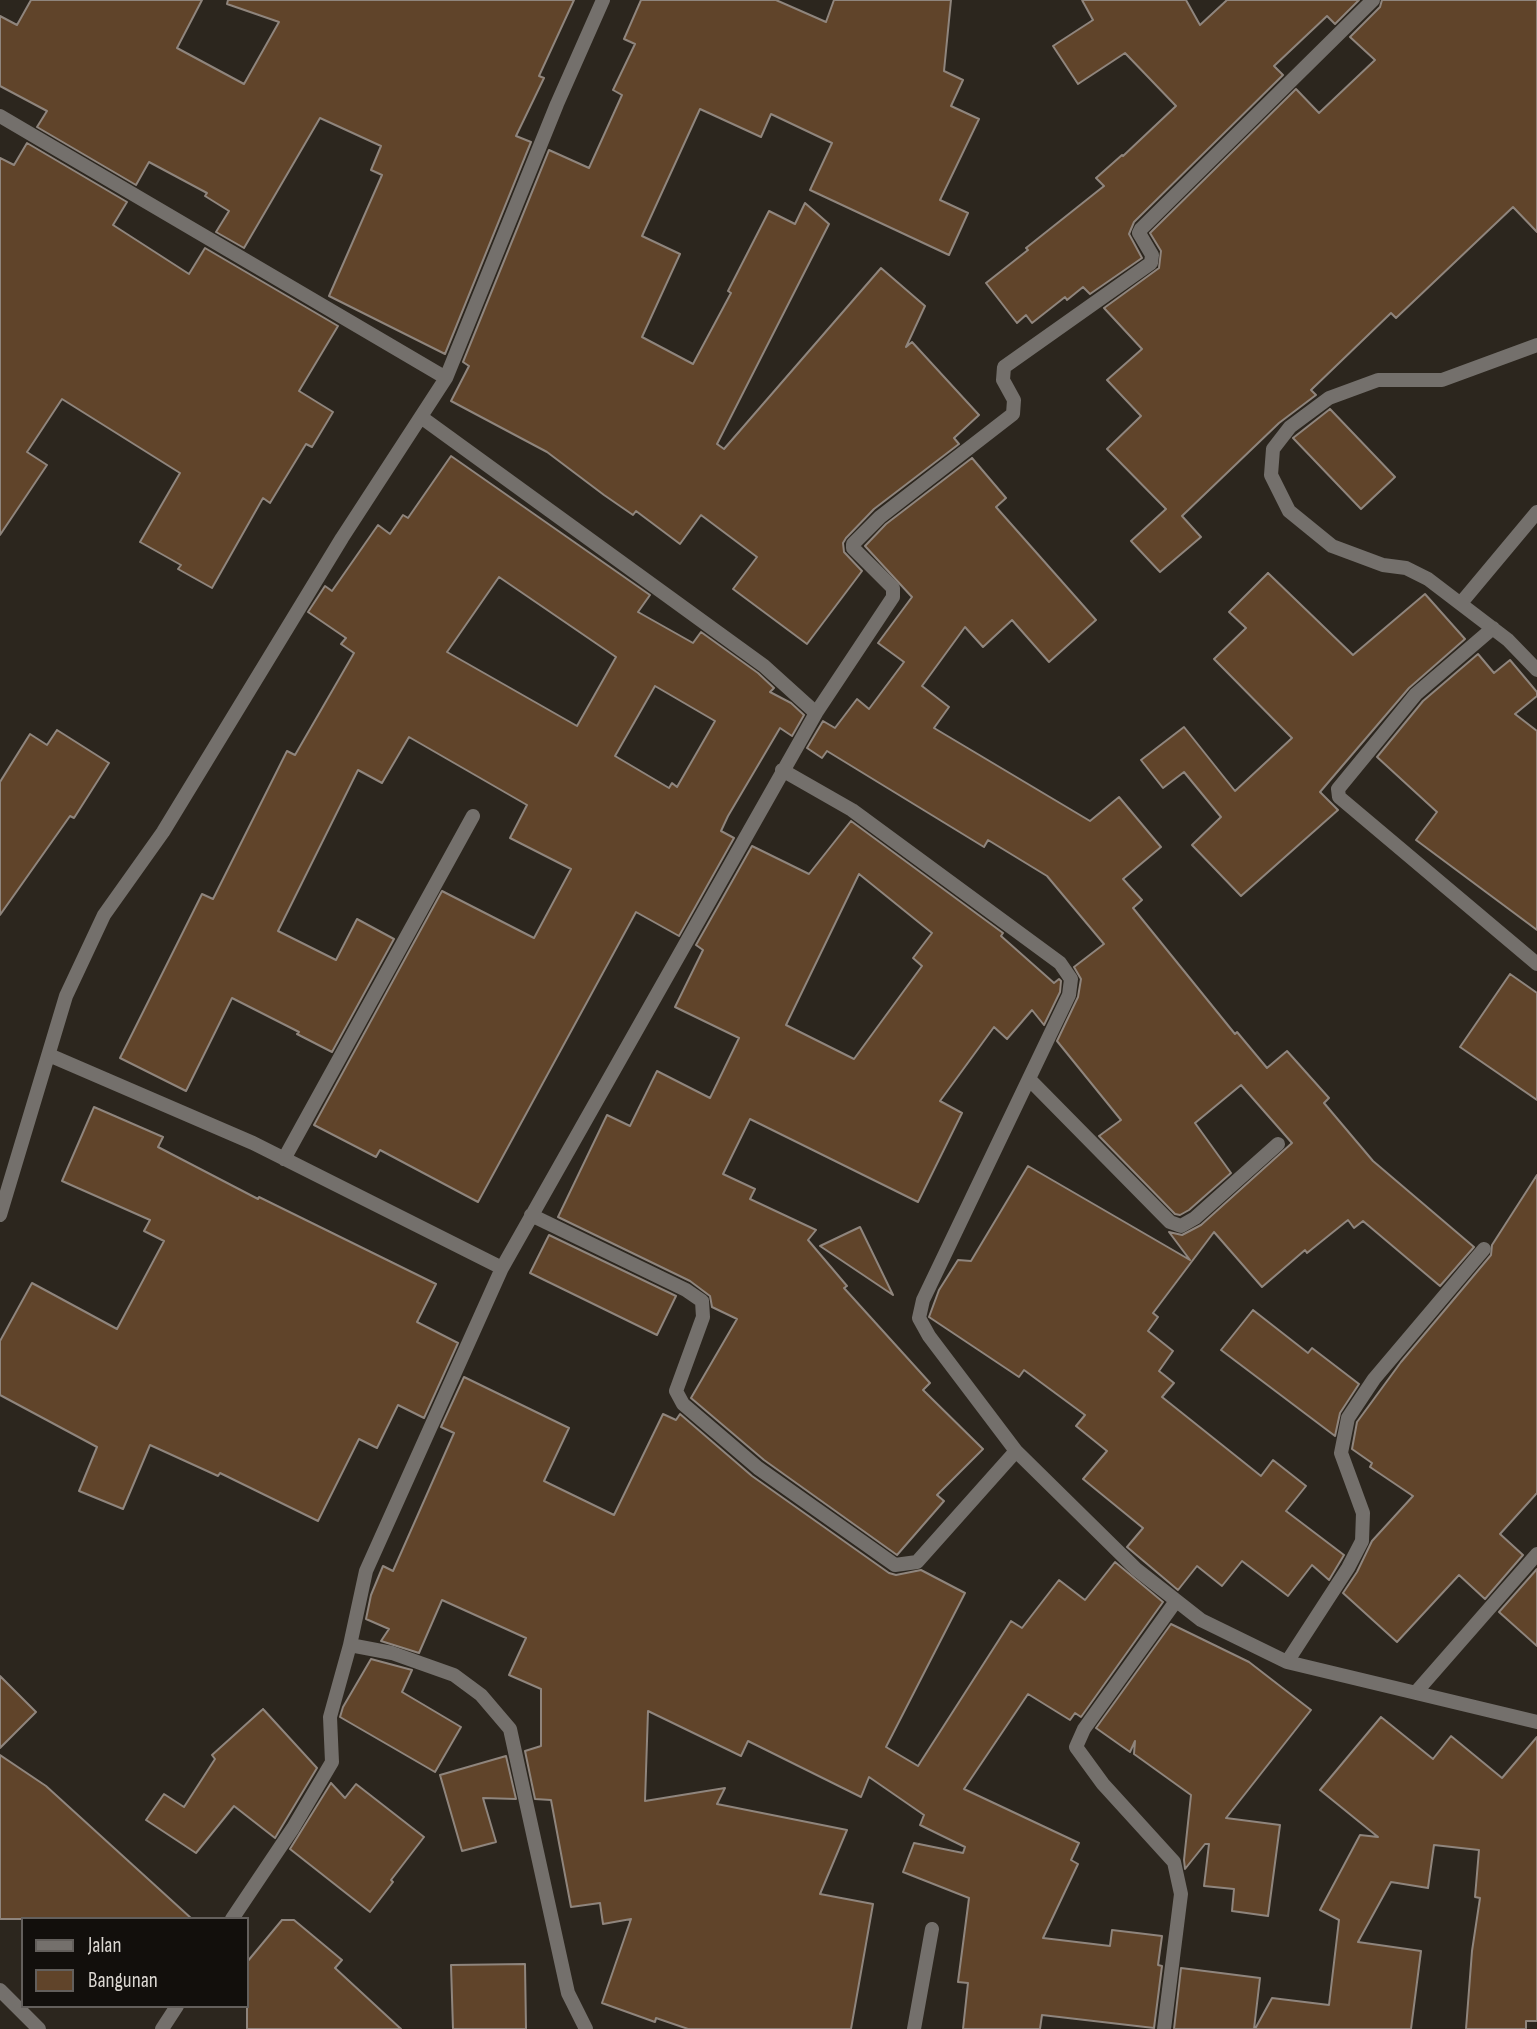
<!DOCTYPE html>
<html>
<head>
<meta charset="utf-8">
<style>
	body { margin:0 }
	#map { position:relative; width:1537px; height:2029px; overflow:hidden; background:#2c261e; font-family:"Sofia Sans Condensed",sans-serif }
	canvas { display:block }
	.legend { position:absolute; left:21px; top:1917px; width:228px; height:91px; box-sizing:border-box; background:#120f0c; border:2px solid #635f5c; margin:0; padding:9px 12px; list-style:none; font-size:21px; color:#dcd8d3 }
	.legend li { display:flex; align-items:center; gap:14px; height:35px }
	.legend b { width:35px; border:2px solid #635f5c }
</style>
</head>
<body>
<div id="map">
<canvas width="1537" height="2029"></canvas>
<ul class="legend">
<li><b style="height:9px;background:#74706c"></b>Jalan</li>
<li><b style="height:19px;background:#60442a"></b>Bangunan</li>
</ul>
</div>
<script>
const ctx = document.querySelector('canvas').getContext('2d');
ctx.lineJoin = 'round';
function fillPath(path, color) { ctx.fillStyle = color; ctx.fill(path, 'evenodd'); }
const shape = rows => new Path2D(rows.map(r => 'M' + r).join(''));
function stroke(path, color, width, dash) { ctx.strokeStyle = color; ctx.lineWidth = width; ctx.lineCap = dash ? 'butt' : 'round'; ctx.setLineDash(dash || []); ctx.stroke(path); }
const building = shape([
	[31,0,202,0,177,48,244,84,279,22,227,4,228,0,574,0,539,76,544,78,516,136,531,142,445,354,329,296,382,175,371,170,381,146,320,118,244,248,216,232,229,211,205,196,207,193,149,162,136,185,37,127,47,111,0,86,0,16,17,25,31,0],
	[641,0,776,0,826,22,834,0,951,0,944,71,963,80,951,106,979,119,940,200,968,213,949,255,810,190,832,143,771,114,761,137,700,109,642,236,680,254,642,337,693,364,731,293,728,291,769,211,795,224,805,203,829,224,717,444,724,449,881,268,925,306,906,347,912,342,979,415,954,438,959,444,874,509,846,538,843,543,844,552,862,571,807,644,733,589,757,557,701,515,680,544,636,511,633,515,604,495,547,452,451,401,469,366,463,362,549,150,589,168,622,95,613,90,635,44,624,39,641,0],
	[1082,0,1186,0,1200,25,1227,0,1359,0,1335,24,1327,16,1274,66,1283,75,1134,222,1129,234,1142,258,1090,294,1083,287,1067,300,1065,297,1032,323,1026,315,1017,323,986,283,1028,250,1026,248,1104,186,1096,178,1122,155,1123,156,1176,106,1125,53,1078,84,1053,46,1093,20,1082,0],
	[1382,0,1537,0,1537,232,1513,207,1396,318,1391,313,1311,390,1316,395,1279,423,1182,516,1201,537,1160,572,1131,541,1166,509,1107,449,1141,416,1107,380,1142,349,1104,308,1159,268,1161,251,1150,233,1296,89,1319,113,1375,60,1350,37,1380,7,1382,0],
	[27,143,127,202,113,225,189,274,205,248,338,326,299,391,333,412,312,447,306,444,270,503,263,498,212,588,178,569,181,565,140,542,180,473,62,399,27,452,47,465,0,535,0,158,14,165,27,143],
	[1330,409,1395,477,1361,509,1293,438,1330,409],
	[451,456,650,595,638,612,693,643,701,632,758,673,774,688,770,692,791,703,804,715,792,736,780,728,728,816,721,831,734,838,679,936,636,912,478,1202,380,1150,376,1157,314,1125,442,891,534,938,571,869,510,838,527,805,409,737,382,783,358,770,278,931,336,960,357,919,394,939,332,1052,297,1034,299,1032,232,998,186,1091,120,1058,202,894,213,899,287,751,295,755,354,653,341,644,346,638,308,612,325,586,332,591,378,525,390,534,403,515,408,518,451,456],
	[499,577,616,657,577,726,447,652,499,577],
	[655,686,715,721,677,787,672,783,669,788,615,756,655,686],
	[972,458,1006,498,996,507,1096,620,1049,662,1012,620,983,647,965,627,922,686,949,707,934,728,1090,821,1119,797,1161,847,1123,879,1142,900,1133,908,1235,1034,1237,1032,1267,1068,1287,1051,1329,1098,1324,1103,1373,1161,1474,1247,1440,1286,1363,1221,1354,1228,1348,1220,1307,1253,1305,1250,1262,1287,1214,1232,1153,1313,1158,1317,1148,1331,1173,1351,1159,1371,1174,1383,1162,1397,1261,1476,1273,1460,1306,1486,1286,1511,1344,1555,1329,1580,1312,1565,1288,1596,1242,1561,1222,1586,1197,1566,1178,1590,1127,1547,1143,1528,1083,1479,1107,1451,1076,1426,1085,1415,1024,1370,1019,1377,929,1317,939,1290,958,1260,971,1261,1028,1166,1190,1260,1169,1232,1182,1235,1201,1225,1292,1143,1241,1085,1195,1123,1231,1173,1189,1210,1180,1215,1175,1214,1099,1136,1121,1120,1057,1041,1078,997,1081,979,1074,967,1104,944,1047,876,988,840,984,847,827,751,822,758,807,748,823,721,835,728,857,699,869,709,904,662,878,643,912,597,865,546,886,524,972,458],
	[1268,573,1353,655,1425,594,1465,639,1409,688,1320,792,1338,810,1241,896,1192,845,1221,817,1184,772,1163,788,1141,760,1184,727,1235,791,1292,738,1214,659,1246,628,1229,612,1268,573],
	[1478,654,1494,673,1510,660,1537,692,1537,696,1515,714,1537,731,1537,930,1416,840,1437,812,1377,757,1423,701,1478,654],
	[57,730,109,763,74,818,70,816,0,915,0,782,30,734,47,745,57,730],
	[851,821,1003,933,1001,936,1054,983,1059,979,1061,981,1060,992,1044,1025,1032,1010,1007,1039,994,1027,940,1101,962,1113,918,1202,750,1119,723,1174,755,1189,750,1199,816,1230,808,1240,847,1286,844,1288,930,1383,923,1390,983,1449,937,1495,944,1501,897,1555,764,1460,691,1398,737,1319,712,1307,710,1296,690,1281,558,1217,607,1115,630,1126,657,1071,710,1098,739,1038,675,1007,703,950,696,945,752,846,809,874,851,821],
	[859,874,932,933,913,958,922,966,854,1059,786,1025,859,874],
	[1510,974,1537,993,1537,1100,1460,1047,1510,974],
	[94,1107,163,1137,158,1147,258,1199,259,1197,436,1284,417,1322,458,1343,424,1418,398,1405,377,1448,359,1439,318,1521,220,1473,218,1476,150,1445,123,1509,79,1491,97,1447,0,1395,0,1341,32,1283,117,1329,164,1241,144,1231,150,1220,62,1181,94,1107],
	[1537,1175,1537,1493,1500,1534,1523,1555,1485,1599,1459,1575,1397,1642,1343,1593,1357,1572,1372,1541,1413,1496,1370,1467,1372,1463,1352,1449,1357,1422,1401,1362,1491,1255,1492,1245,1537,1175],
	[860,1227,893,1295,820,1246,860,1227],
	[549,1235,676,1296,657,1335,530,1273,549,1235],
	[1253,1310,1308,1353,1312,1348,1359,1384,1340,1413,1335,1436,1221,1350,1253,1310],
	[464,1377,569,1428,544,1481,614,1515,663,1414,676,1420,680,1414,752,1476,889,1573,896,1575,921,1570,965,1593,886,1747,918,1766,1011,1621,1022,1628,1059,1580,1085,1600,1115,1562,1163,1602,1081,1717,1075,1713,1070,1720,1028,1694,964,1789,1079,1843,1071,1860,1078,1864,1043,1938,1110,1946,1112,1930,1162,1936,1158,1965,1162,1966,1154,2028,1042,2015,1040,2029,963,2029,968,1983,958,1982,969,1898,903,1872,914,1843,963,1853,965,1847,920,1825,924,1815,869,1777,861,1797,748,1741,741,1756,648,1711,645,1801,725,1788,717,1804,847,1830,820,1894,873,1904,851,2029,688,2029,656,2018,655,2022,602,2003,631,1919,603,1924,600,1903,571,1907,551,1800,535,1799,525,1751,541,1746,541,1689,509,1675,526,1638,442,1600,419,1653,381,1641,389,1629,366,1619,371,1595,383,1566,393,1571,454,1433,441,1427,464,1377],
	[1537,1569,1537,1646,1499,1612,1537,1569],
	[1171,1624,1249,1662,1311,1710,1226,1818,1280,1825,1268,1916,1232,1911,1234,1889,1204,1886,1209,1844,1205,1844,1185,1869,1184,1860,1191,1795,1134,1754,1135,1741,1130,1752,1096,1728,1171,1624],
	[371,1659,412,1670,402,1692,461,1727,435,1772,340,1717,343,1707,371,1659],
	[0,1676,36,1712,0,1748,0,1676],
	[263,1709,317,1768,275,1838,234,1806,196,1853,146,1820,164,1794,184,1807,215,1759,212,1755,263,1709],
	[1381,1717,1433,1759,1451,1736,1502,1778,1537,1737,1537,2021,1526,2021,1526,2029,1466,2029,1472,1951,1480,1898,1475,1897,1479,1850,1434,1845,1428,1888,1391,1882,1358,1942,1421,1951,1411,2029,1255,2029,1272,1998,1329,2005,1339,1920,1320,1910,1360,1835,1378,1837,1320,1790,1381,1717],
	[0,1755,46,1786,192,1919,0,1919,0,1755],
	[506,1756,516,1799,483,1798,496,1842,462,1851,440,1775,506,1756],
	[331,1783,345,1798,356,1784,424,1837,391,1880,393,1882,370,1912,290,1849,331,1783],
	[282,1920,294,1920,342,1960,335,1968,401,2029,247,2029,247,1962,282,1920],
	[525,1964,526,2029,453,2029,451,1965,525,1964],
	[1181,1968,1260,1978,1254,2029,1174,2029,1181,1968]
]);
const minor = shape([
	[0,116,446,378],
	[1537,345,1442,380,1378,380,1329,398,1290,427,1273,449,1271,475,1289,511,1332,546,1383,565,1406,568,1428,579,1508,640,1537,670],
	[421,417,764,666,816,713,502,1268,366,1571,350,1645,392,1653,454,1675,481,1695,510,1729,568,1993,586,2029],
	[1461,603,1537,512],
	[1493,628,1416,694,1338,789,1339,797,1537,964],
	[816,713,893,597,893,588,853,548,853,544,880,517,1013,414,1014,400,1003,380,1004,367,1151,263,1152,255,1139,233,1141,229,1373,0],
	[782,770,852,810,1060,963,1071,979,1069,995,923,1300,919,1318,929,1336,1016,1451,1136,1569,1201,1620,1287,1662,1537,1722],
	[49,1055,253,1143,502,1268],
	[1030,1080,1170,1222,1181,1226,1195,1218,1278,1144],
	[284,1159,473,816],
	[0,1215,66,996,104,915,163,832,342,538,446,378,557,104,603,0],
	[531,1215,686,1290,702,1301,703,1317,676,1391,683,1404,758,1468,895,1565,917,1562,1016,1451],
	[1287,1662,1348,1568,1362,1541,1363,1513,1341,1453,1348,1418,1374,1379,1484,1249],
	[1417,1691,1537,1554],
	[232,1919,293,1828,332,1762,330,1717,350,1645],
	[0,1990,39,2029],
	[162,2029,177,2006],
	[914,2029,932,1929],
	[1164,2029,1181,1894,1174,1862,1103,1784,1076,1747,1084,1729,1176,1601]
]);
fillPath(building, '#60442a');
stroke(building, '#8f857d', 2);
stroke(minor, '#74706c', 14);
</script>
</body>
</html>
